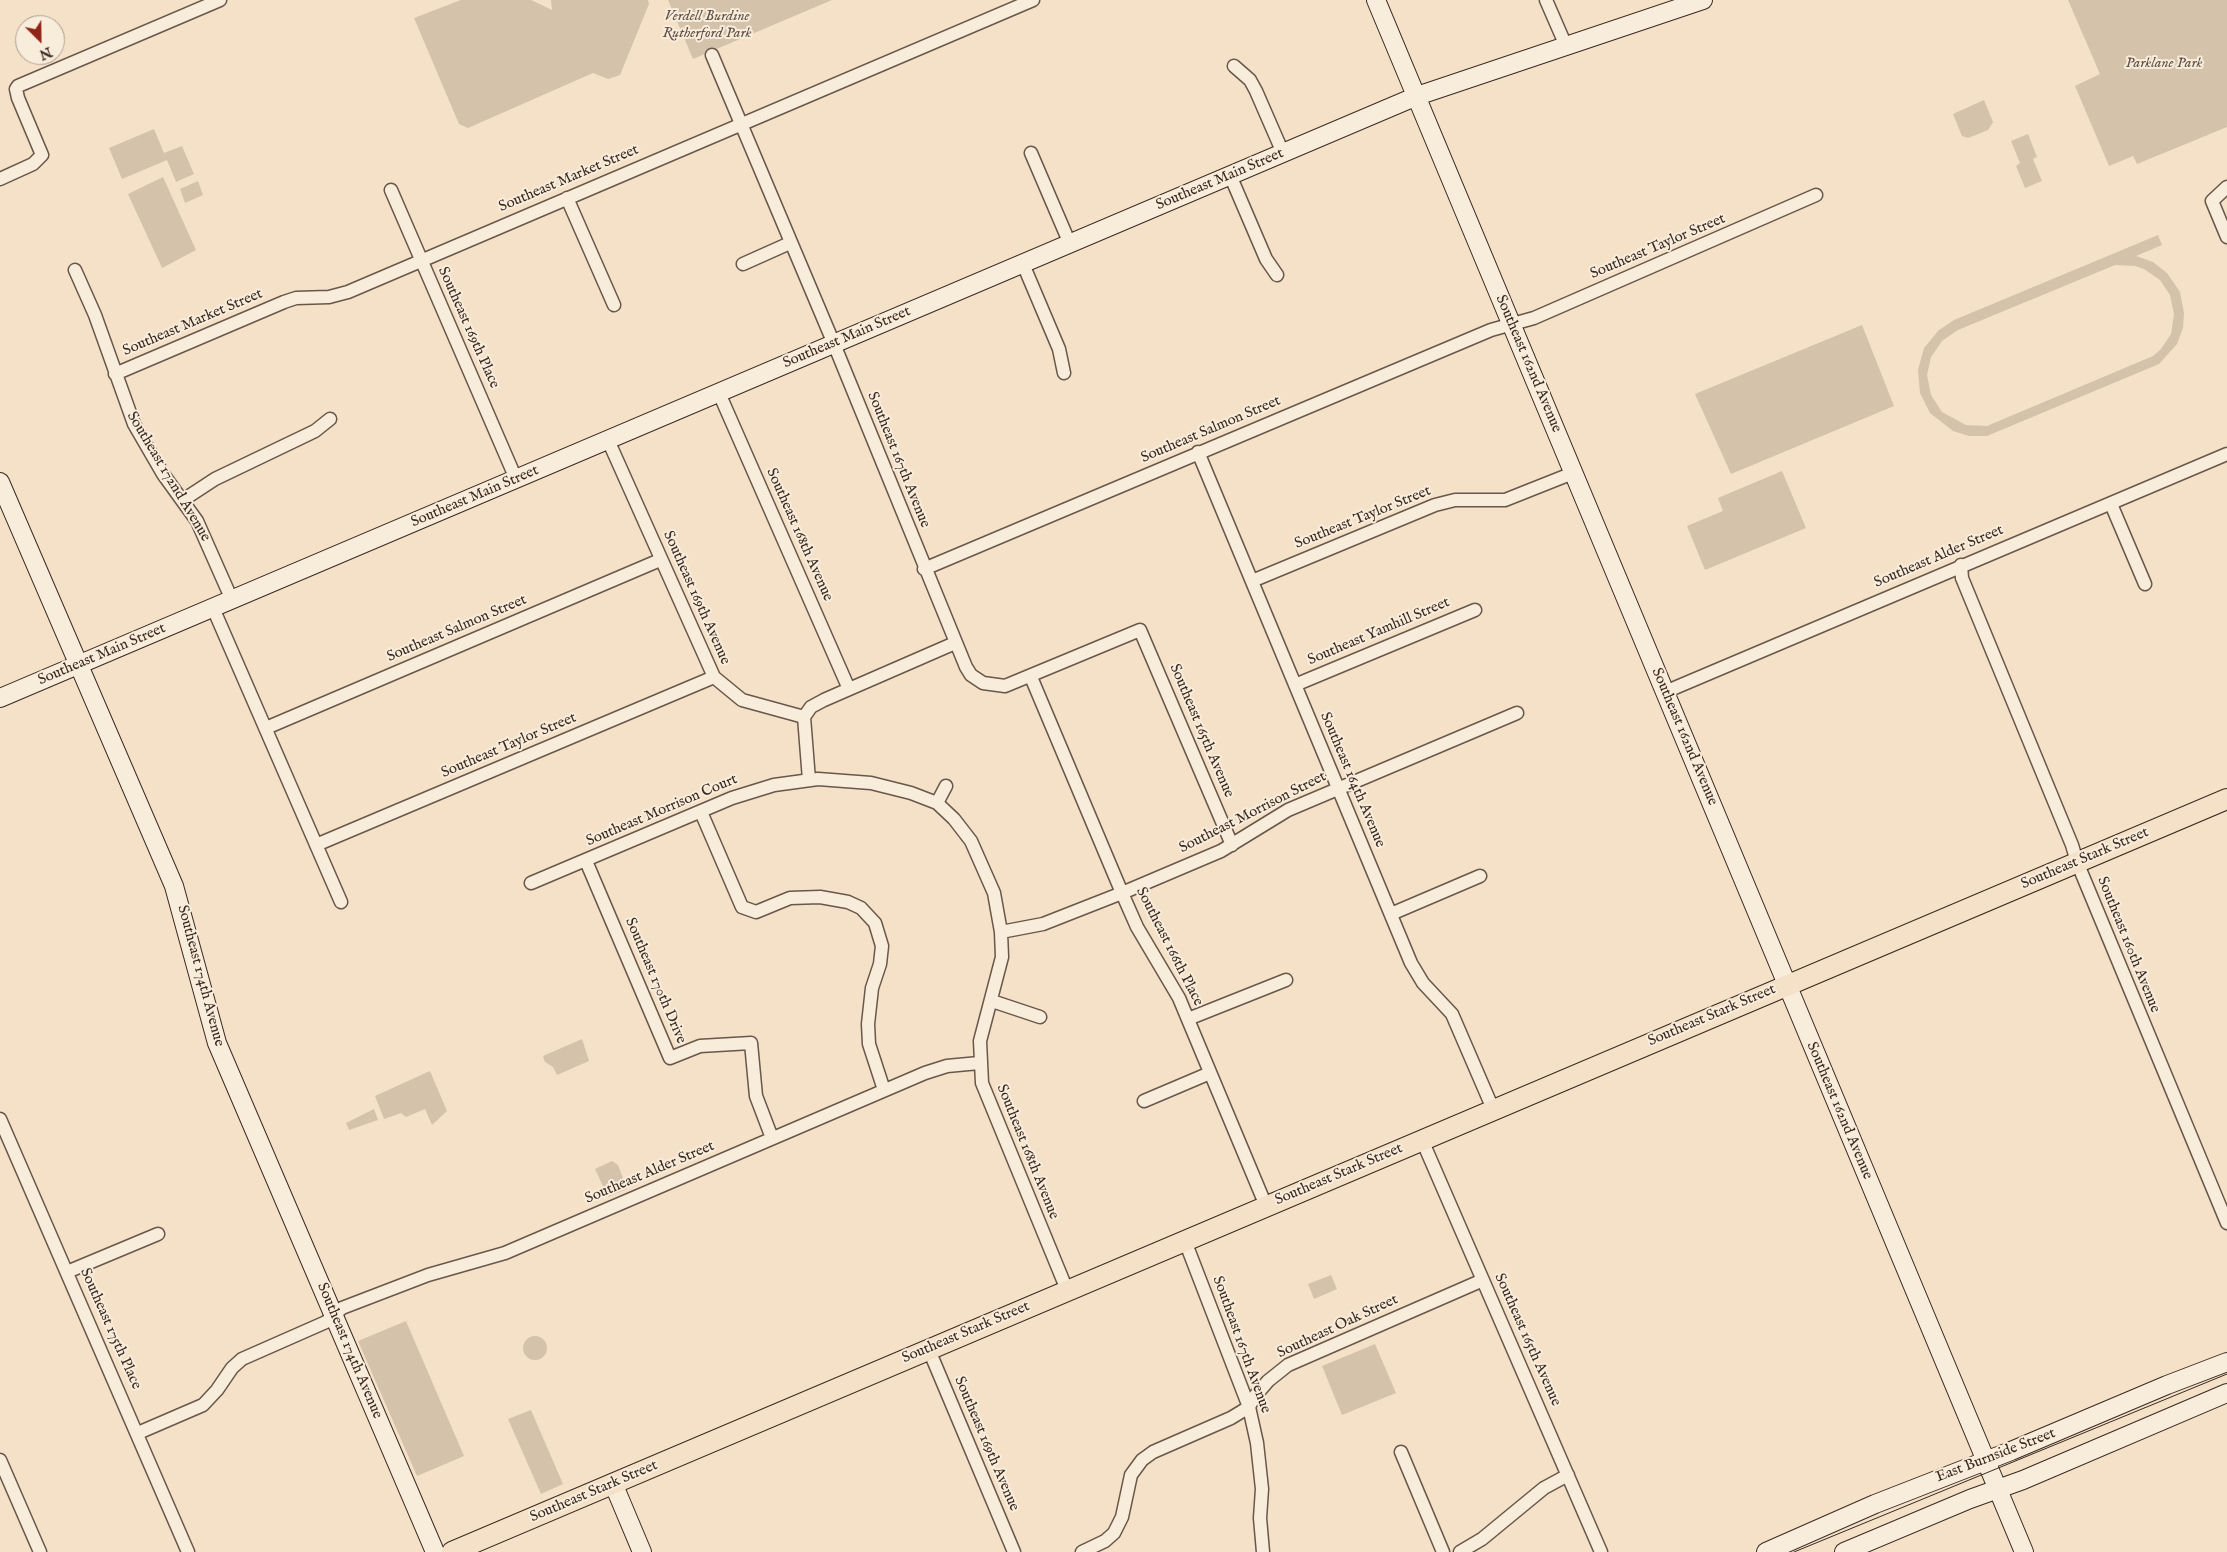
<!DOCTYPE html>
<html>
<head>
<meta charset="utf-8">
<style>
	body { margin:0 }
	#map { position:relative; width:2227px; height:1552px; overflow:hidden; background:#f4e1c7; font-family:"IM FELL English",serif }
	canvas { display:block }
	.north { position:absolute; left:15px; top:15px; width:50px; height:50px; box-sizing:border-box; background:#f8ecdb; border:1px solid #ac9e91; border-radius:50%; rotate:157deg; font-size:14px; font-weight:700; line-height:20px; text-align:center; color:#3a2921 }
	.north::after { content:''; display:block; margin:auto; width:18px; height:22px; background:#8f2418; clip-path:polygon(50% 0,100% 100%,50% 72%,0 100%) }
</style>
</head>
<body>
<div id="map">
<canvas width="2227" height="1552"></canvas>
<div class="north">N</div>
</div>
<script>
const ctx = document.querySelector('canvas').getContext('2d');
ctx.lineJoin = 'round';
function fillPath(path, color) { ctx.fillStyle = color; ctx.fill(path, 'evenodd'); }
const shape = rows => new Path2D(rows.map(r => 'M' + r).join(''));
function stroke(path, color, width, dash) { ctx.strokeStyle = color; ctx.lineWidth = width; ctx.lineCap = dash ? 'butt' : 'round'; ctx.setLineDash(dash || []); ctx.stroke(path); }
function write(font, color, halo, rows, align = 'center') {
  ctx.font = font + ' "IM FELL English",serif'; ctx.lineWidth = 4; ctx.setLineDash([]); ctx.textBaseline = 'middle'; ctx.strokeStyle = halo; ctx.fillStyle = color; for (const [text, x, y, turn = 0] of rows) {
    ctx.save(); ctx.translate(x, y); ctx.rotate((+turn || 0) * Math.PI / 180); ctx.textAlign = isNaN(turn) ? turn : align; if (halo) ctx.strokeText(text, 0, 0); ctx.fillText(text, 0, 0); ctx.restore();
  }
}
const green = shape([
	[461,0,531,0,552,10,551,0,648,0,649,4,620,75,608,79,593,73,468,128,459,124,414,18],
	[668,0,832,0,693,59],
	[2068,0,2227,0,2227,127,2137,164,2133,156,2109,166,2075,86,2100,74],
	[1984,100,1993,122,1988,130,1968,138,1962,136,1953,114],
	[154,129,164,153,182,146,194,174,176,182,167,160,122,179,109,148],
	[2028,134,2037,157,2033,159,2042,181,2025,188,2016,166,2020,163,2011,141],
	[163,177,196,250,162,268,128,194],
	[198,181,203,195,185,203,180,189],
	[2158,235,2162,245,2136,256,2153,262,2167,273,2180,292,2184,313,2183,328,2177,344,2159,364,1987,436,1969,436,1953,431,1930,413,1920,393,1918,370,1924,348,1939,330,1954,320],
	[2115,265,2135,266,2144,269,2160,280,2170,295,2174,314,2171,334,2161,349,2153,356,1987,426,1966,425,1942,412,1931,395,1927,375,1931,357,1942,341,1958,330],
	[1862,325,1894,406,1731,474,1695,394],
	[1782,471,1806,528,1705,570,1687,526,1723,511,1718,498],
	[582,1039,589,1061,557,1075,553,1067,545,1062,543,1056],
	[430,1071,447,1111,432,1125,425,1109,406,1117,401,1113,384,1119,375,1096],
	[374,1109,378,1120,349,1130,346,1123],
	[612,1161,618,1165,627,1189,608,1197,595,1169],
	[1331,1275,1337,1289,1314,1299,1308,1284],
	[406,1321,464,1456,417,1476,358,1341],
	'523 1348a12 12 0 1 1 24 0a12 12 0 1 1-24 0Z',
	[1375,1344,1396,1393,1342,1415,1322,1366],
	[531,1410,563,1484,541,1494,508,1419]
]);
const street = shape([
	[1546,0,1566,46],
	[712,55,834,344,966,667,971,675,983,683,1005,686,1140,630,1232,845],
	[1234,66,1250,80,1256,91,1283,153],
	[1031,153,1070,244],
	[1230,175,1266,259,1277,275],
	[0,179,33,164,42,155,18,98,16,89,18,86,220,0],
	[2227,187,2212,201,2227,237],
	[391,190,516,479],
	[567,198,614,305],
	[743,264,790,243],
	[1023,264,1059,349,1064,373],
	[75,270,95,315,134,424,163,474,197,521,232,600],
	[115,374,284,302,296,298,329,297,348,292,1033,0],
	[719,393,849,689],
	[608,440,714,677,742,700,804,717],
	[1198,452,1411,963,1423,983,1452,1014,1493,1109],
	[183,500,215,479,315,431,330,419],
	[2111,504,2145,584],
	[1961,565,1962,578,2072,845,2077,862,2227,1223],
	[924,569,1491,330,1534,318,1816,195],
	[1252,581,1435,505,1455,500,1505,500,1573,473],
	[213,608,341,902],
	[1031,677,1122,893,1137,927,1179,998,1266,1206],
	[1295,685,1475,610],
	[1665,692,2227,454],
	[804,717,811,707,824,700,955,643],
	[804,717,809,780],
	[266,728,660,560],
	[937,803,946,786],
	[701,812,742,907,756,912,790,898,820,897,848,902,861,908,875,923,882,946,880,964,872,988,868,1024,869,1044,884,1090],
	[316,845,714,677],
	[586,861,670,1058,700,1046,751,1043,756,1096,772,1138],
	[531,883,732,798,774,785,818,779,871,783,911,793,937,803,954,819,971,841,994,893,1001,932,1002,957,980,1041,982,1083,1067,1290],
	[1391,914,1480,876],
	[1001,932,1043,924,1122,893,1221,851,1288,810,1517,713],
	[992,1001,1040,1017],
	[1188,1019,1286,980],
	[1144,1101,1210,1073],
	[0,1119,188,1552],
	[1422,1140,1601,1552],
	[1185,1241,1249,1407,1257,1443,1262,1489,1260,1518,1263,1552],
	[67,1272,158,1234],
	[929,1350,1014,1552],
	[138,1433,203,1405,217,1390,232,1368,242,1359,326,1322,342,1308,428,1275,505,1253,925,1073,947,1066,979,1063],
	[1401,1452,1443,1552],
	[0,1460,40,1552],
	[1082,1552,1105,1541,1114,1533,1122,1517,1131,1475,1142,1460,1153,1452,1231,1418,1249,1407,1255,1396,1268,1381,1288,1365,1483,1280],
	[1460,1552,1482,1539,1544,1488,1568,1475]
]);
const secondary = shape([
	[1376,0,2024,1552],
	[0,482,174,886,217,1043,435,1552],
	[0,698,1417,96,1703,0],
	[613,1483,642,1552],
	[1766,1552,1875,1504,2011,1451,2167,1385,2227,1362],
	[1844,1552,1970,1499,2023,1480,2227,1393]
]);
const primary = shape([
	[452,1552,2227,799]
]);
const tram = shape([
	[1794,1552,2227,1374]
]);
const parkNames = [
	["Verdell Burdine",707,17],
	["Rutherford Park",707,34],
	["Parklane Park",2164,64]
];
const streetNames = [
	["Southeast Market Street",569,179,-23],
	["Southeast Main Street",1220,180,-23],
	["Southeast Taylor Street",1658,247,-23],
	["Southeast Market Street",193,323,-23],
	["Southeast 169th Place",468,328,66],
	["Southeast Main Street",847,338,-23],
	["Southeast 162nd Avenue",1528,364,67],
	["Southeast Salmon Street",1211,430,-23],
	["Southeast 167th Avenue",898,460,68],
	["Southeast 172nd Avenue",168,477,59],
	["Southeast Main Street",475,497,-23],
	["Southeast Taylor Street",1363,518,-22],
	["Southeast 168th Avenue",799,535,66],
	["Southeast Alder Street",1939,557,-23],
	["Southeast 169th Avenue",696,598,66],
	["Southeast Salmon Street",457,629,-23],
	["Southeast Yamhill Street",1379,632,-23],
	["Southeast Main Street",102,655,-23],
	["Southeast 165th Avenue",1201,731,67],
	["Southeast 162nd Avenue",1684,737,67],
	["Southeast Taylor Street",509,746,-23],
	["Southeast 164th Avenue",1352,780,67],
	["Southeast Morrison Court",662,811,-23],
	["Southeast Morrison Street",1253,813,-27],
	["Southeast Stark Street",2085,859,-23],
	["Southeast 160th Avenue",2128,945,68],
	["Southeast 166th Place",1169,947,63],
	["Southeast 174th Avenue",200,976,75],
	["Southeast 170th Drive",655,981,67],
	["Southeast Stark Street",1712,1016,-23],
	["Southeast 162nd Avenue",1839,1111,67],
	["Southeast 168th Avenue",1027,1152,68],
	["Southeast Alder Street",650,1173,-23],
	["Southeast Stark Street",1339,1175,-23],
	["Southeast Oak Street",1338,1327,-25],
	["Southeast 175th Place",110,1329,66],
	["Southeast Stark Street",966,1333,-23],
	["Southeast 165th Avenue",1527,1340,66],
	["Southeast 167th Avenue",1241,1345,70],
	["Southeast 174th Avenue",349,1351,67],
	["Southeast 169th Avenue",986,1444,67],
	["East Burnside Street",1996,1456,-21],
	["Southeast Stark Street",594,1492,-23]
];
fillPath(green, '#d4c2ab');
stroke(street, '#68574a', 15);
stroke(secondary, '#3a2921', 20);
stroke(primary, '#3a2921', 22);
stroke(street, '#f8ecdb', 12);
stroke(secondary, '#f8ecdb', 18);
stroke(primary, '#f4e1c7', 20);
stroke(tram, '#3a2921', 1);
write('italic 15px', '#604f44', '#f8ecdb', parkNames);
write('15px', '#3a2921', '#f8ecdb', streetNames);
</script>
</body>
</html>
